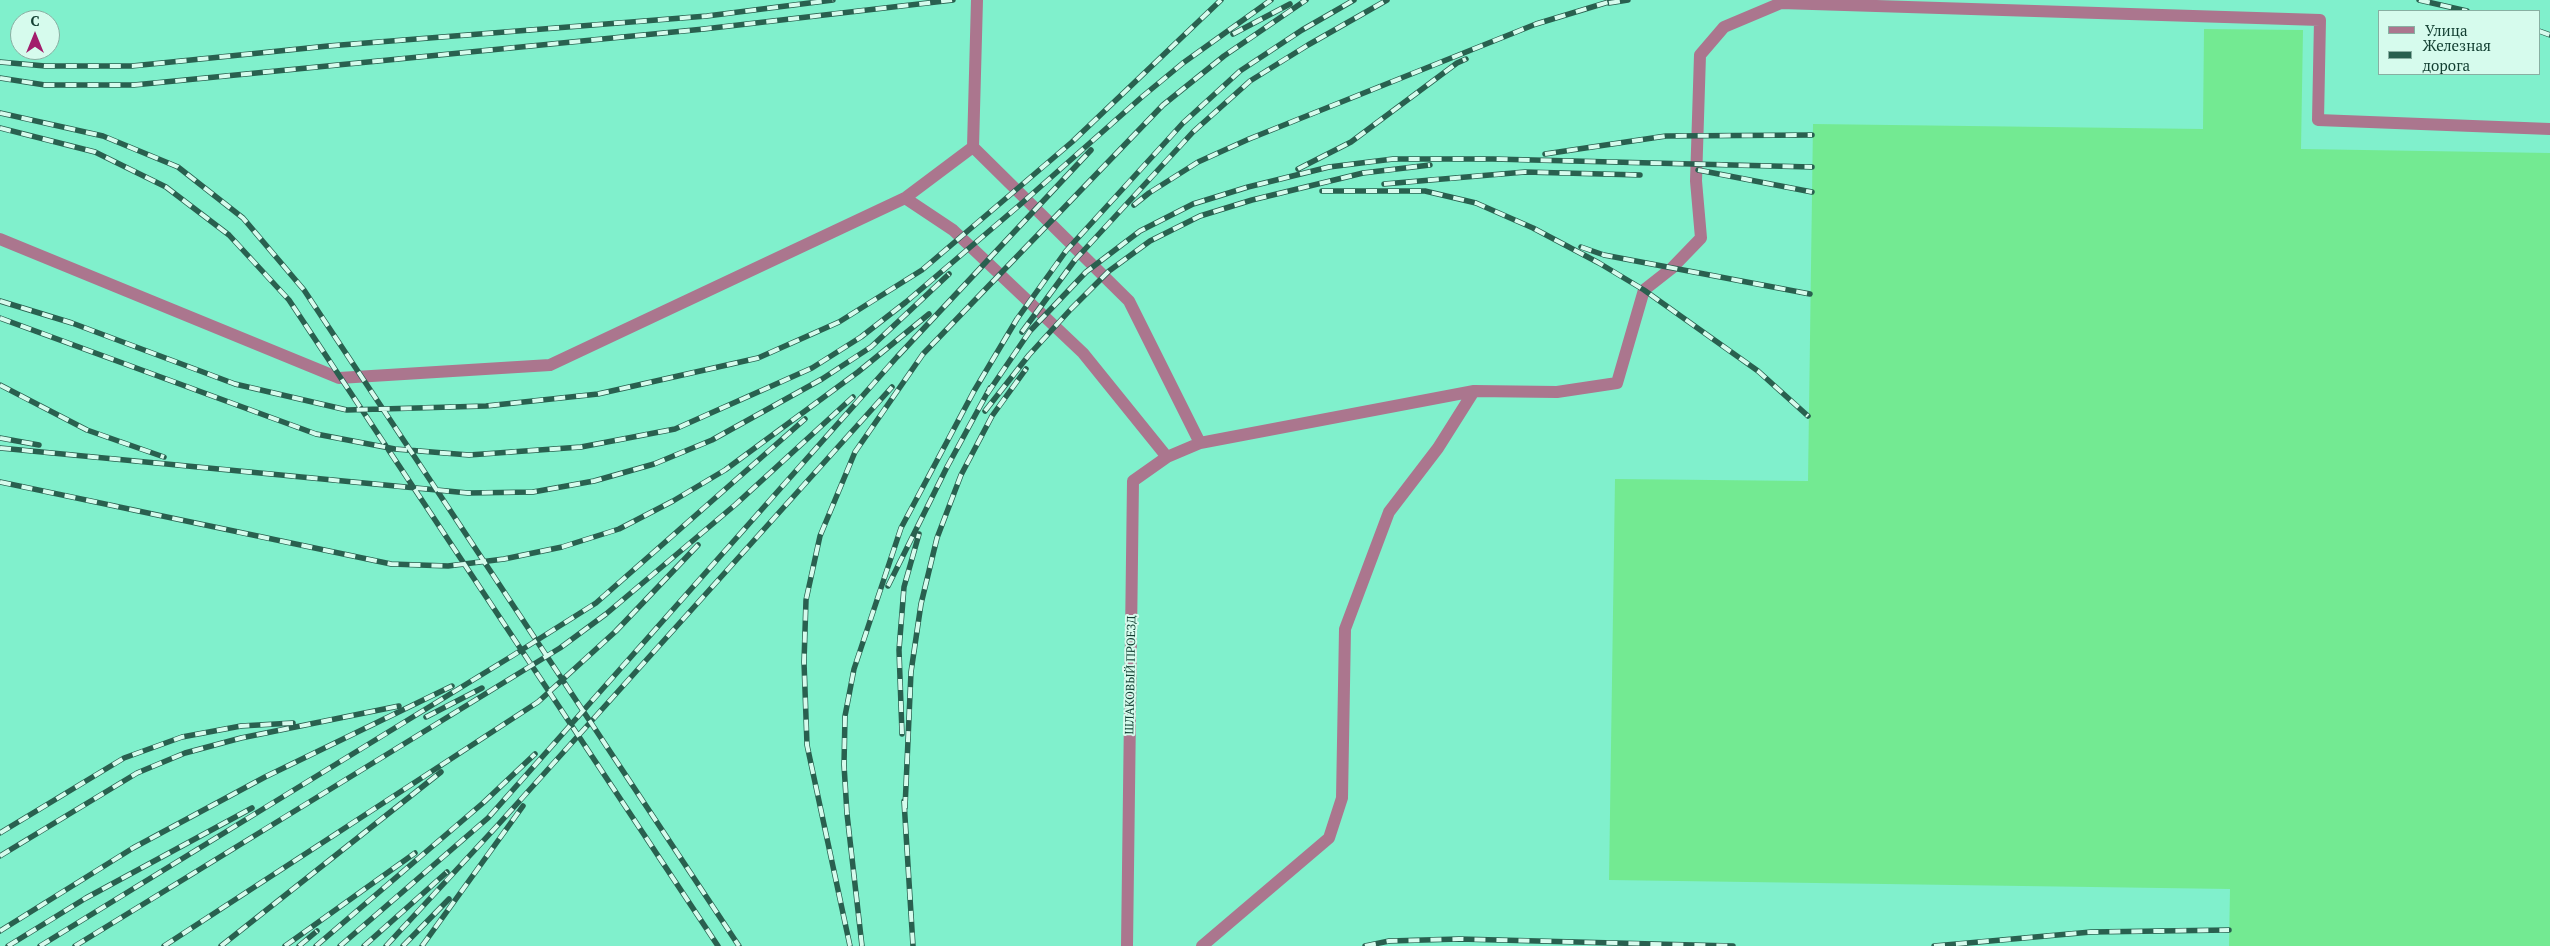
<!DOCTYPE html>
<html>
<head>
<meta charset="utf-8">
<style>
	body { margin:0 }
	#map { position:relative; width:2550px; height:946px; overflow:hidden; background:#97fcda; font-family:"PT Serif",serif }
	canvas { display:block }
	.legend { position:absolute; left:2378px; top:10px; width:162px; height:65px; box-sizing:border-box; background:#d6fbed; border:1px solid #88afa2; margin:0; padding:6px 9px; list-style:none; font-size:15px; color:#123e31 }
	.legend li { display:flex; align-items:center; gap:10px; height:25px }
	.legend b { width:25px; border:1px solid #88afa2 }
	.north { position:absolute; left:10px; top:10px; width:50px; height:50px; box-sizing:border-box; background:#d6fbed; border:1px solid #88afa2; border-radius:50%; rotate:0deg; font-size:14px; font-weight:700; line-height:20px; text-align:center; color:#123e31 }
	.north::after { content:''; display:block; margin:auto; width:18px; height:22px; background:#a21e6c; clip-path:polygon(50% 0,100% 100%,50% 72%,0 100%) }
</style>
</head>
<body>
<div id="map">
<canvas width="2550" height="946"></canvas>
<ul class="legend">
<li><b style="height:6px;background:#ab768e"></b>Улица</li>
<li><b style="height:6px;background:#29604f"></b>Железная дорога</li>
</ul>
<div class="north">С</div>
</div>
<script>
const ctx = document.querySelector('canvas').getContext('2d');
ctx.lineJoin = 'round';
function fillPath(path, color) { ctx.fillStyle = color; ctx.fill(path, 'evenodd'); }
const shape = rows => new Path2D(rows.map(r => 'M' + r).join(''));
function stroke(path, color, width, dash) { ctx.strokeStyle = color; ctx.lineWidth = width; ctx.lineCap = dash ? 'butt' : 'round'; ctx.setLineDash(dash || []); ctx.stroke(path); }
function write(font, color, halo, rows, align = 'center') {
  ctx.font = font + ' "PT Serif",serif'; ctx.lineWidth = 4; ctx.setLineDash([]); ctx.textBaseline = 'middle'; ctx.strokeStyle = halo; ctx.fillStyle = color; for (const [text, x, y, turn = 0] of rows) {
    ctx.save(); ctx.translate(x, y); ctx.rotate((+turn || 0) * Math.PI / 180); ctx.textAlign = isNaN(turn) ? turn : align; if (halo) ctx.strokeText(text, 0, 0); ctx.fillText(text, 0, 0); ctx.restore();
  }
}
const built = shape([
	[0,0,2550,0,2550,946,0,946],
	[2379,11,2539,11,2539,74,2379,74],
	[20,20,50,20,50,50,20,50]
]);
const building = shape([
	[2204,29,2303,30,2301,149,2550,153,2550,946,2229,946,2230,889,1609,880,1615,479,1808,481,1813,124,2203,129]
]);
const minor = shape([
	[977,0,973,147,1129,301,1200,443],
	[905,198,953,230,1083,353,1167,457],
	[0,239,339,378,550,365,905,198,973,147],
	[1474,391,1557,392,1617,383,1644,290,1672,268,1701,238,1696,181,1700,55,1724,27,1781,3,2320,20,2318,120,2550,129],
	[1127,946,1133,481,1167,457,1200,443,1474,391,1438,448,1389,512,1345,629,1342,798,1329,838,1202,946]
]);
const rail = shape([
	[2419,0,2467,11],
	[1609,3,1628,0],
	[2539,31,2550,35],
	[1233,34,1290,4],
	[0,62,45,66,132,66,328,46,707,16,833,0],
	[0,78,45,85,134,85,704,29,953,0],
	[0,113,103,136,178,167,243,218,304,290,739,946],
	[0,128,95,152,166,187,229,235,289,300,718,946],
	[1545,154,1666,136,1812,135],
	[1298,169,1351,142,1457,63,1466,59],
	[1698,170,1812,192],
	[1384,184,1525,172,1640,175],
	[1322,191,1425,191,1476,203,1533,228,1599,263,1644,290,1758,371,1808,416],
	[1134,205,1149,193,1198,162,1249,139,1536,24,1615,0],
	[1581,247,1604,255,1810,294],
	[0,301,72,323,235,384,347,410,486,406,598,394,758,358,839,322,922,270,1072,142,1221,0],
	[0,318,316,434,395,449,469,455,581,447,675,429,812,368,861,337,906,302,1022,203,1143,96,1183,63,1271,0],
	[1022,332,1075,260,1193,132,1250,81,1308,45,1387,0],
	[0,385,87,430,164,457],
	[987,394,1030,331,1086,272,1140,231,1193,204,1248,187,1329,167,1393,159,1493,159,1812,167],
	[985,411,1029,355,1071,309,1109,271,1150,241,1200,216,1252,200,1363,173,1430,165],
	[0,438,39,445],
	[0,448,468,493,533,492,594,481,654,464,712,440,822,379,871,347,949,274],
	[0,482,391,564,448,566,504,559,562,547,619,529,673,501,725,470,858,372,929,314],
	[888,586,947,467,990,388],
	[426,717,482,688],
	[902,734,899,650,904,587,919,534],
	[904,801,913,946],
	[905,808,911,672,921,604,937,538,961,475,992,416,1026,369],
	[0,833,124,758,182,737,241,726,293,723],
	[0,856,137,773,185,753,241,738,399,706],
	[0,931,133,848,265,777,452,686],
	[8,946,86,898,252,808],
	[40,946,512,656,596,603,805,419],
	[75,946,560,648,606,614,735,505,853,397],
	[164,946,538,702,616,631,698,545],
	[221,946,441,772],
	[285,946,415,853],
	[299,946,317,931],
	[316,946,483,803,535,754],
	[340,946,488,818,897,357,1091,150],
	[364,946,447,872],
	[386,946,497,826,892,387],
	[403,946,449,899],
	[422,946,523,806],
	[850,946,807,745,804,662,806,600,820,536,855,452,923,354,1163,105,1224,56,1306,0],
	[862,946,847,814,844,765,845,716,854,669,901,528,974,391,1017,319,1066,251,1183,123,1240,71,1302,30,1354,0],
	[1365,946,1389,941,1459,939,1733,946],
	[1934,946,2091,932,2229,930]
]);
const streetNames = [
	["ШЛАКОВЫЙ ПРОЕЗД",1131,675,-89]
];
fillPath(built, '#80f0cc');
fillPath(building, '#73ea92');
stroke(minor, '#ab768e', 12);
stroke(rail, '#29604f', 5.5);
stroke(rail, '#d6fbed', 4, [11]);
write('12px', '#123e31', '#d6fbed', streetNames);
</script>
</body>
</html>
